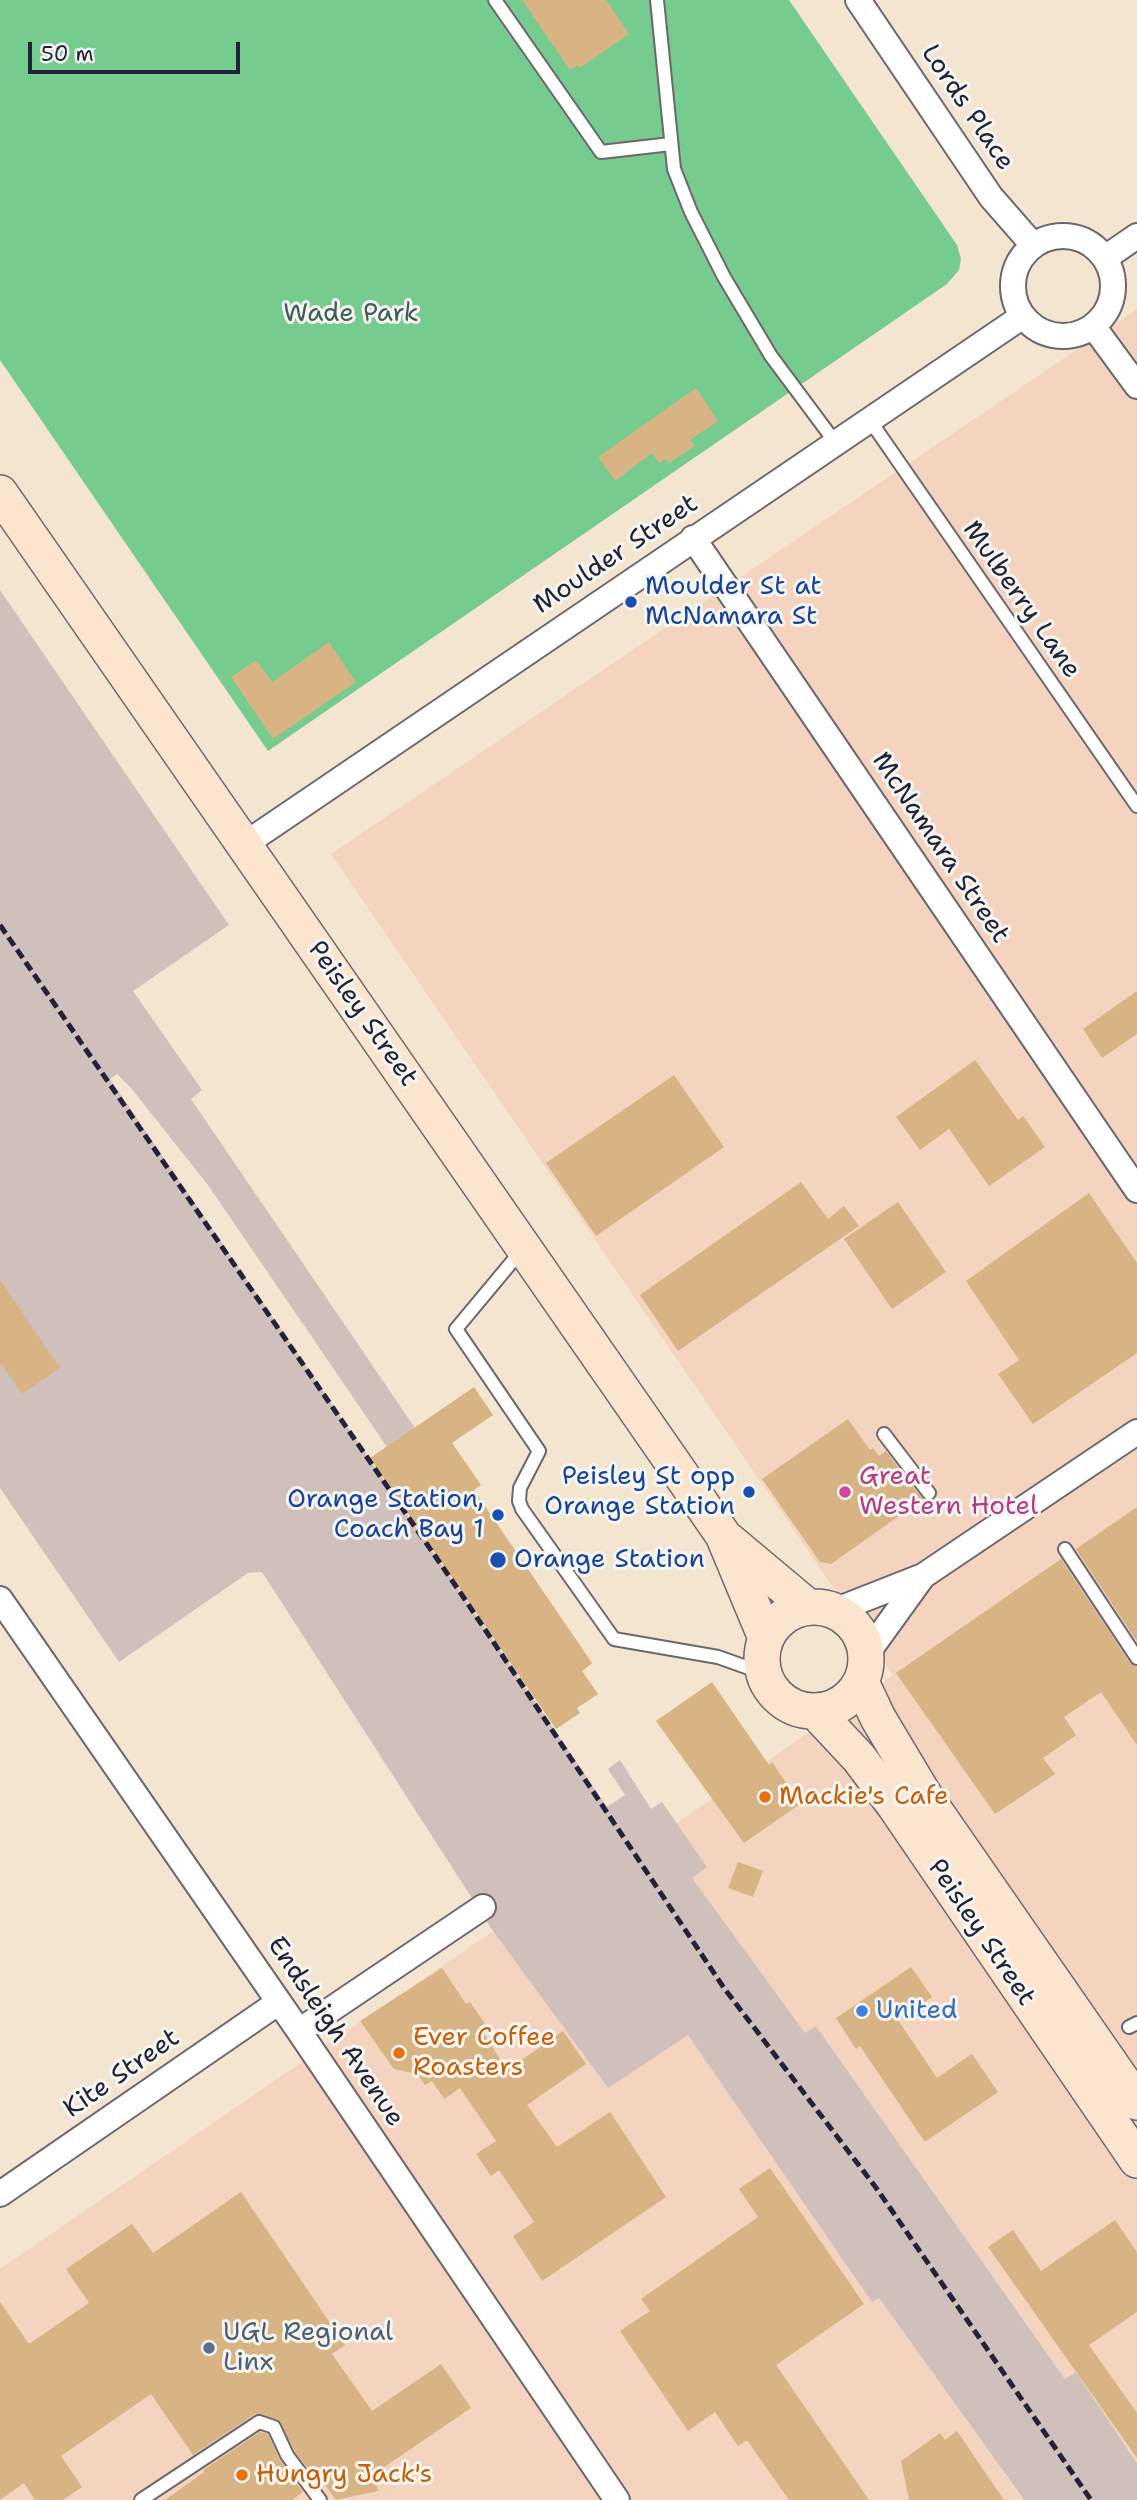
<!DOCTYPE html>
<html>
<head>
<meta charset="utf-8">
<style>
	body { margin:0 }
	#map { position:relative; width:1137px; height:2500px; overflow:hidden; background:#f4e5d0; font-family:"Shantell Sans",sans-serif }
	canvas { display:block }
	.scale { position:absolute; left:28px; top:42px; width:212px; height:32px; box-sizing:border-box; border:4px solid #22223b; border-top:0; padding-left:9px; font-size:21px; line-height:24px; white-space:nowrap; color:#22223b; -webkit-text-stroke:5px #f6f6f2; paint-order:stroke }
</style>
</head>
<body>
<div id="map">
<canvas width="1137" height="2500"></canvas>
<div class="scale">50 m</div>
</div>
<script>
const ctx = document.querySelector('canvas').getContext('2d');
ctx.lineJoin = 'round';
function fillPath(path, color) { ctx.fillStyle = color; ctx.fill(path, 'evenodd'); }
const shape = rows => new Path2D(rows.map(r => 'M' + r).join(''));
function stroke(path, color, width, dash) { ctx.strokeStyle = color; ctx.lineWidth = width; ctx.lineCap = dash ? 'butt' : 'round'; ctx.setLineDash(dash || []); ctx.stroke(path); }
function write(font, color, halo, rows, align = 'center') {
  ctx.font = font + ' "Shantell Sans",sans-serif'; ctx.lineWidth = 6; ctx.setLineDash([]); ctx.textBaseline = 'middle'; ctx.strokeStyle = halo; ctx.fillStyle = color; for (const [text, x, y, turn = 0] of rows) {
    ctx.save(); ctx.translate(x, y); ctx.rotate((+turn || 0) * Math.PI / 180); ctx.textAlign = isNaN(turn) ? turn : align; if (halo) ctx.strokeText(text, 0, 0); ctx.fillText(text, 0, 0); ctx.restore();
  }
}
const built = shape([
	[1137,309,1137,2463,1077,2372,1066,2380,817,2027,805,2034,691,1878,707,1867,675,1824,893,1675,331,854],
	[493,1931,608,2088,688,2034,872,2301,879,2298,1023,2500,0,2500,0,2269]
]);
const industrial = shape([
	[0,590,229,925,133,991,202,1090,191,1099,415,1428,387,1447,208,1185,131,1088,117,1074,110,1079,607,1807,625,1795,608,1769,620,1760,651,1809,662,1802,707,1867,692,1878,805,2033,816,2026,1065,2379,1076,2372,1137,2463,1137,2500,1024,2500,879,2298,872,2302,688,2035,608,2088,493,1931,262,1572,248,1573,119,1662,0,1488]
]);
const green = shape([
	[0,0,789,0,957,245,961,259,959,270,947,284,268,751,0,360]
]);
const building = shape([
	[522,0,606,0,629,34,580,68,578,65,570,70],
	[696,388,718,421,690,440,695,446,669,463,666,459,659,463,652,453,615,481,598,457],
	[329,642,356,682,273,739,231,677,256,660,272,682],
	[1137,991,1137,1034,1102,1058,1083,1029],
	[975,1060,1018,1120,1023,1116,1045,1147,989,1186,949,1129,920,1150,896,1117],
	[674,1075,724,1147,596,1236,546,1163],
	[801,1182,828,1219,844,1206,859,1226,678,1351,640,1295],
	[1089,1193,1137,1263,1137,1353,1033,1424,998,1374,1019,1360,966,1281],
	[898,1202,946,1272,892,1309,844,1239],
	[0,1280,60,1368,22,1394,0,1362],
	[474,1387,493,1415,452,1443,481,1485,474,1490,592,1663,582,1671,598,1694,577,1708,580,1713,556,1729,370,1458],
	[848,1419,870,1450,873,1448,879,1456,886,1451,923,1499,831,1564,820,1562,762,1479],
	[1137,1507,1137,1642,1076,1549],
	[1061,1559,1130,1663,1137,1667,1137,1745,1101,1692,1064,1717,1076,1735,1043,1758,1055,1774,995,1814,896,1673],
	[712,1682,769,1765,772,1762,800,1804,744,1843,656,1721],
	[738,1862,763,1871,753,1897,728,1888],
	[911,1967,932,1997,898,2020,937,2078,972,2054,998,2092,925,2142,860,2046,856,2049,836,2018],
	[442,1968,466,2004,470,2002,489,2030,484,2034,507,2070,563,2031,586,2064,527,2105,557,2147,610,2112,666,2197,542,2281,513,2236,534,2222,499,2170,491,2176,476,2154,496,2141,460,2088,444,2099,432,2081,425,2085,417,2074,394,2069,360,2021],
	[770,2168,864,2304,776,2365,869,2500,789,2500,747,2440,738,2446,715,2412,688,2431,620,2331,650,2311,641,2299,758,2217,739,2189],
	[241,2192,345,2345,332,2354,372,2411,441,2364,471,2408,374,2474,378,2491,336,2500,321,2479,317,2482,295,2451,277,2419,255,2414,193,2455,151,2394,61,2456,82,2487,63,2500,35,2500,24,2483,0,2500,0,2302,29,2344,89,2303,66,2269,132,2224,153,2253],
	[1115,2220,1137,2252,1137,2312,1089,2345,1137,2413,1137,2458,988,2247,1013,2230,1041,2271],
	[957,2431,1004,2500,909,2500,901,2461,940,2433,945,2440],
	[260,2432,268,2434,280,2460,303,2492,292,2500,165,2500,204,2472,203,2470]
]);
const lane = shape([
	[495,0,601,152,671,144],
	[657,0,674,169,691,212,724,277,771,356,835,442],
	[869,419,1137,806],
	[521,1251,456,1329,539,1451,520,1488,519,1501,522,1509,614,1639,718,1657,763,1673],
	[884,1434,929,1493],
	[1065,1549,1137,1658],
	[1129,2027,1137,2023],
	[141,2500,259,2422,274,2427,287,2455,320,2500]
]);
const street = shape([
	[858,0,991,197,1033,245],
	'1013 286a50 50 0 1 1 100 0a50 50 0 1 1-100 0Z',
	[1105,258,1137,236],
	[1093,326,1137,386],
	[693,538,1137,1190],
	[245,844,1023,316],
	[0,1599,299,2031,617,2500],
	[834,1611,923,1576,1137,1432],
	[866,1655,923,1576],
	[299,2031,483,1907],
	[0,2194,279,2002]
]);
const secondary = shape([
	[0,493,723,1535,766,1638],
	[728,1540,808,1607],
	'762 1659a52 52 0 1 1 104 0a52 52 0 1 1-104 0Z',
	[861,1682,878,1718,924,1795,1137,2102],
	[816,1712,859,1758,895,1806,1137,2160]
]);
const rail = shape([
	[0,925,462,1595,724,1988,877,2189,1091,2500]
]);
const markers = [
	[631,602,7,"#1a4fb4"],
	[749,1492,7,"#1a4fb4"],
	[845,1492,7,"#d1479c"],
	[498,1515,7,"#1a4fb4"],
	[498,1560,9,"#1a4fb4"],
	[765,1797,7,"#e8710a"],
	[862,2011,7,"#3f7fe0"],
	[399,2053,7,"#e8710a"],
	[209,2348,7,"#5c6f8a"],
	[242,2475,7,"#e8710a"]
];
const streetNames = [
	["Lords Place",967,108,56],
	["Moulder Street",616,555,-34],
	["Mulberry Lane",1021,600,55],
	["McNamara Street",940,848,56],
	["Peisley Street",362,1014,55],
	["Peisley Street",981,1933,56],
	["Endsleigh Avenue",335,2032,56],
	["Kite Street",122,2074,-35]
];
const parkNames = [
	["Wade Park",351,314]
];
const transitNames = [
	["Moulder St at",645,587],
	["McNamara St",645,617],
	["Peisley St opp",735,1477,"right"],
	["Orange Station",735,1507,"right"],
	["Orange Station,",484,1500,"right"],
	["Coach Bay 1",484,1530,"right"],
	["Orange Station",514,1560]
];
const hotelNames = [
	["Great",859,1477],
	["Western Hotel",859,1507]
];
const foodNames = [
	["Mackie's Cafe",779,1797],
	["Ever Coffee",413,2038],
	["Roasters",413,2068],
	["Hungry Jack's",256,2475]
];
const shopNames = [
	["United",876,2011]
];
const serviceNames = [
	["UGL Regional",223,2333],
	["Linx",223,2363]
];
fillPath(built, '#f4d4bf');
fillPath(industrial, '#d0c0bb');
fillPath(green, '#76cb8f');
fillPath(building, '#d8b383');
stroke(lane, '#6c666f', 16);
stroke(street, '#6c666f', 28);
stroke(secondary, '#6c666f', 38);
stroke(lane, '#fff', 12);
stroke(street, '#fff', 24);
stroke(secondary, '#fce5cf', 35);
stroke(rail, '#22223b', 5, [10, 5]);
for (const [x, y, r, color] of markers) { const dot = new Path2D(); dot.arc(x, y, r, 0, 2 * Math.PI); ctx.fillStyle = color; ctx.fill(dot); stroke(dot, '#f6f6f2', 2.5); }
write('26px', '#22223b', '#f6f6f2', streetNames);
write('26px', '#3f5d58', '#f6f6f2', parkNames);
write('26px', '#164399', '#f6f6f2', transitNames, 'left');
write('26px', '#b23c85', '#f6f6f2', hotelNames, 'left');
write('26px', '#c56008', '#f6f6f2', foodNames, 'left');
write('26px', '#366cbe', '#f6f6f2', shopNames, 'left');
write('26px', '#4e5e75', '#f6f6f2', serviceNames, 'left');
</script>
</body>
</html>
